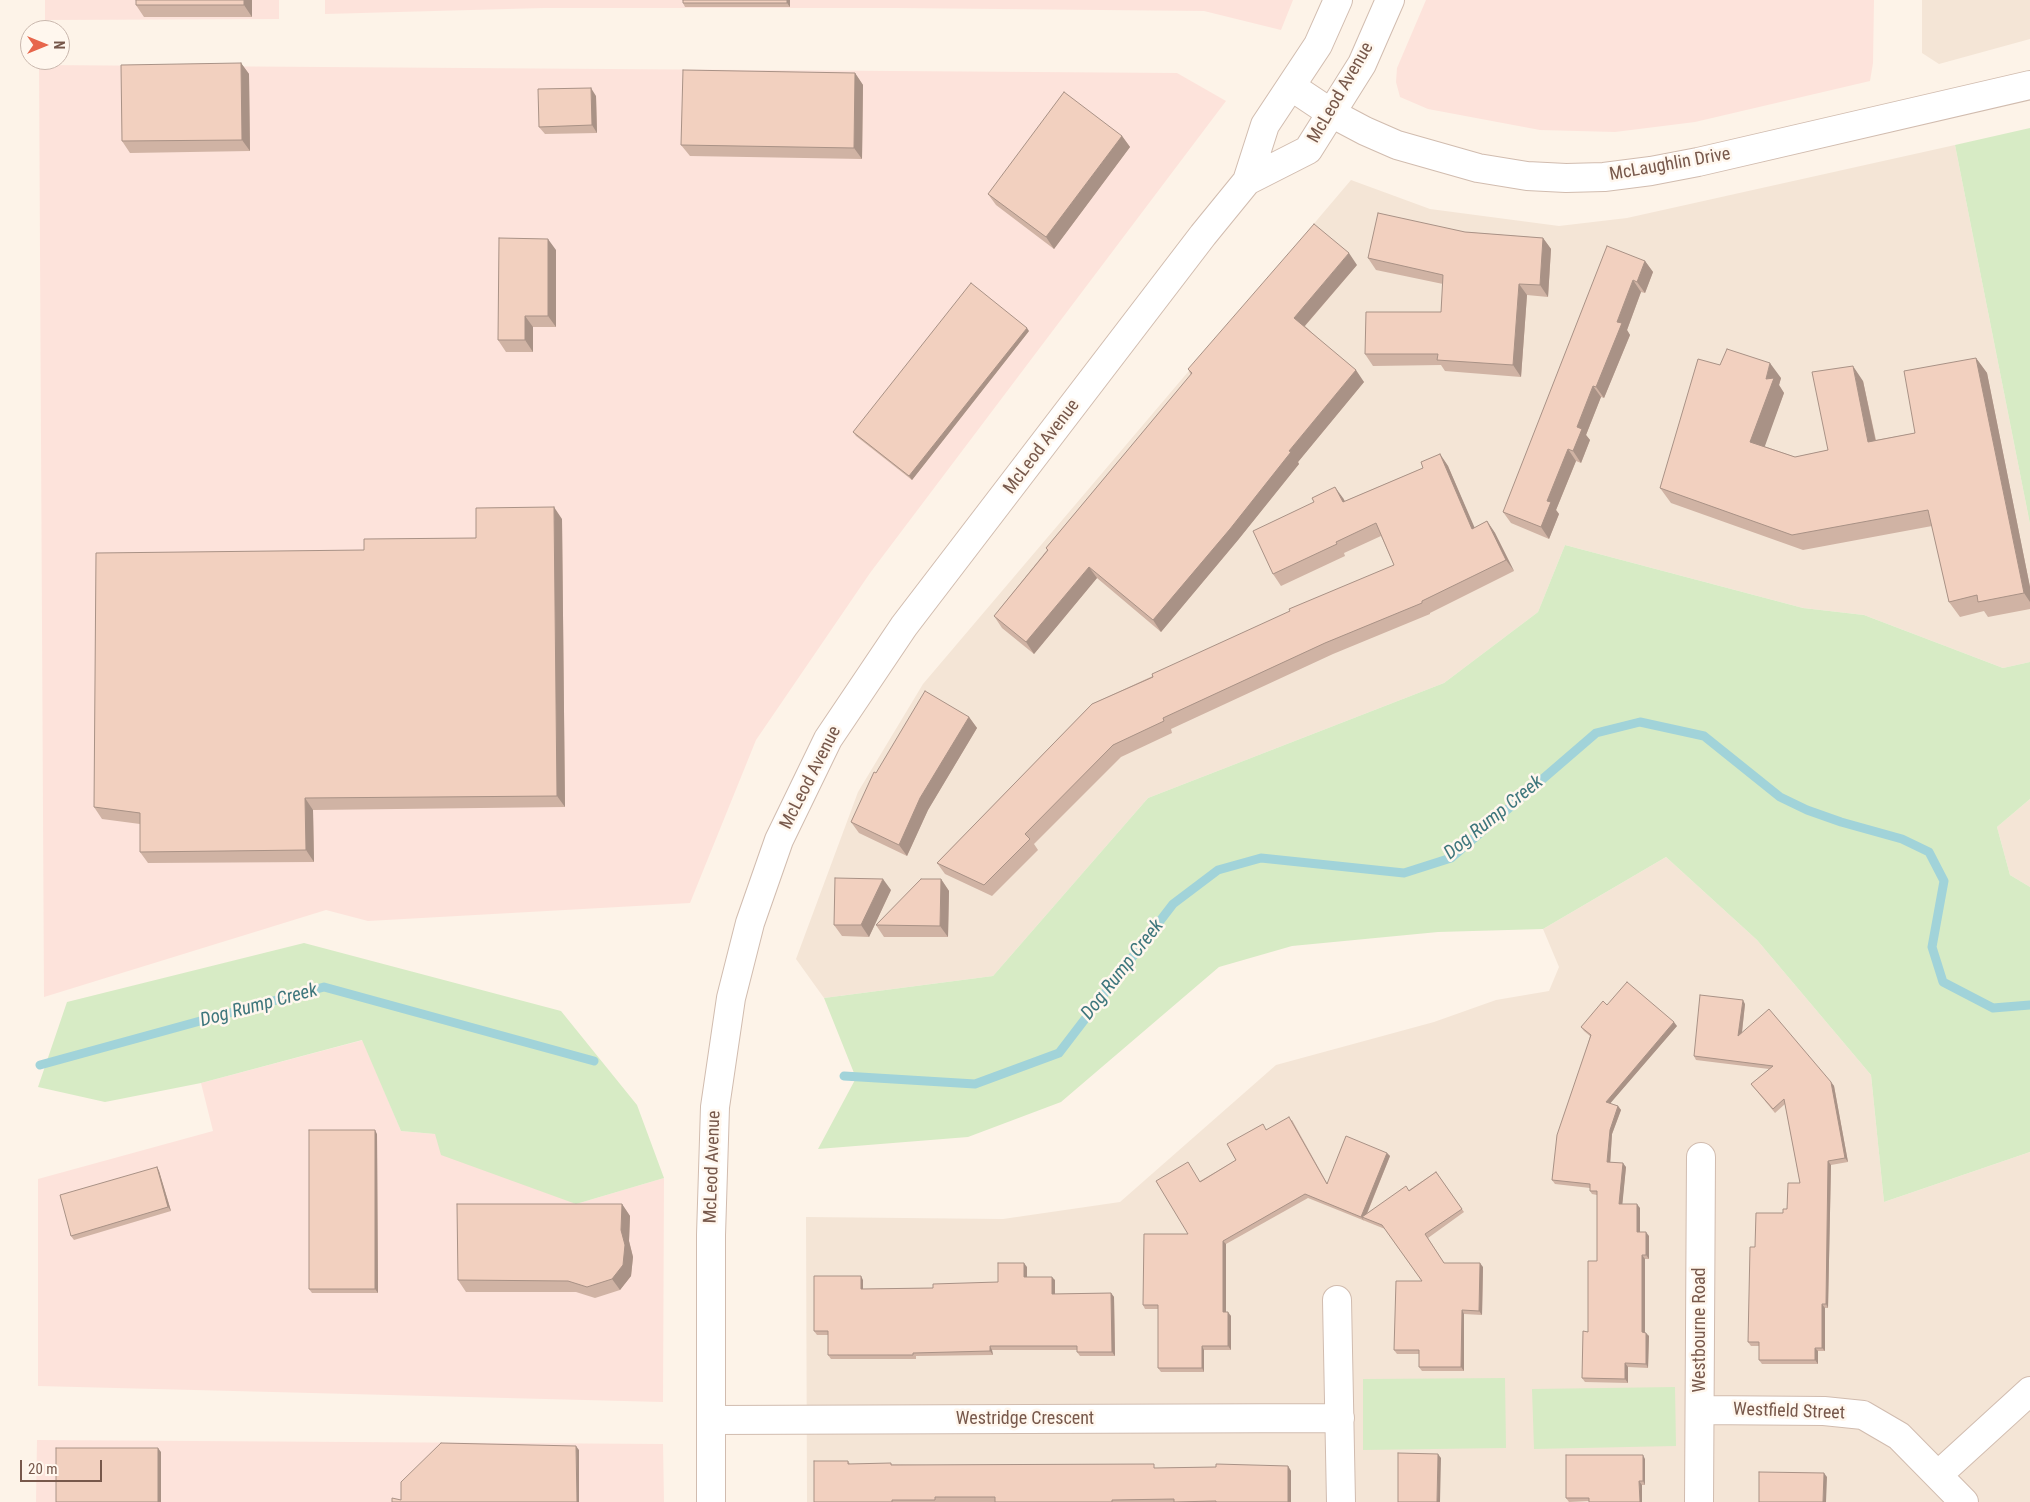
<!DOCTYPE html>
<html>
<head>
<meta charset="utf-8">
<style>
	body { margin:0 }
	#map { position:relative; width:2030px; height:1502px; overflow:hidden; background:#fdf3e8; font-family:"Roboto Condensed",sans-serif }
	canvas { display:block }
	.north { position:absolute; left:20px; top:20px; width:50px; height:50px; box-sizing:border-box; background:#fff7ee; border:1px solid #c9b7ad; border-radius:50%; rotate:90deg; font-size:14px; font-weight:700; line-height:20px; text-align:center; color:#77584b }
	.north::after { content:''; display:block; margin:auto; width:18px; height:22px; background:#e7664c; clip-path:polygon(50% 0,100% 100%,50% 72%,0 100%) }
	.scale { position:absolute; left:20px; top:1460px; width:82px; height:22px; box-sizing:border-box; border:2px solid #77584b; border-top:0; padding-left:6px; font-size:15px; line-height:18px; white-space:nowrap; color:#77584b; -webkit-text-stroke:4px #fff7ee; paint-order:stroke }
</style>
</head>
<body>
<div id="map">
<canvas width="2030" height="1502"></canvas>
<div class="north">N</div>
<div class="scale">20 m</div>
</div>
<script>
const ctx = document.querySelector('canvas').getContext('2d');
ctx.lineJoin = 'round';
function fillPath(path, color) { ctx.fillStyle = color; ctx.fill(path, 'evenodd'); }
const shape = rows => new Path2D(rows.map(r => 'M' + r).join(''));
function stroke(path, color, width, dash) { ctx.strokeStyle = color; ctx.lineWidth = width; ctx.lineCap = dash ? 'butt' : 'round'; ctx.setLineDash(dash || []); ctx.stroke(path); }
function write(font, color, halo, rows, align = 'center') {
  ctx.font = font + ' "Roboto Condensed",sans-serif'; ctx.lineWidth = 5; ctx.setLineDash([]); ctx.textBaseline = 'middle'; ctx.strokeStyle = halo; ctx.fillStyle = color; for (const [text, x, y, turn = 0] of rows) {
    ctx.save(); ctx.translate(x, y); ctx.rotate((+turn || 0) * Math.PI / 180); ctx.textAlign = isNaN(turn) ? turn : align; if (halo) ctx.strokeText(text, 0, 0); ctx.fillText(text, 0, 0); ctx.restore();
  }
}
const residential = shape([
	[1922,0,2030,0,2030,39,1939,64,1922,53],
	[1955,145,2030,524,2030,662,2003,668,1864,615,1803,608,1565,545,1538,612,1444,683,1148,798,993,976,824,998,796,959,858,792,923,684,1351,180,1430,209,1559,226,1627,218],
	[2030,799,2030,887,2010,875,1997,827],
	[1666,857,1757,940,1871,1075,1884,1202,2030,1152,2030,1502,807,1502,806,1217,1003,1219,1120,1202,1276,1065,1434,1022,1496,1000,1549,991,1559,967,1543,929]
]);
const commercial = shape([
	[45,0,279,0,279,19,45,20],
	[325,0,1293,0,1281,30,1204,11,897,8,544,8,325,14],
	[1426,0,1874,0,1873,63,1870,81,1695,122,1615,132,1540,130,1428,109,1400,97,1396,82,1397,68],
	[39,65,1177,73,1226,101,870,573,756,740,690,903,368,921,326,910,44,997],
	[363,1040,401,1131,435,1134,576,1204,664,1178,663,1402,38,1386,38,1179,213,1131,201,1083],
	[37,1440,663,1444,664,1502,36,1502]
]);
const green = shape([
	[2030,128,2030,524,1955,145],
	[1565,545,1803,608,1864,615,2003,668,2030,662,2030,799,1997,827,2010,875,2030,887,2030,1152,1884,1202,1871,1075,1757,940,1666,857,1543,929,1438,932,1292,946,1219,967,1061,1102,968,1137,818,1149,856,1078,824,998,993,976,1148,798,1444,683,1538,612],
	[304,943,561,1011,637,1105,664,1178,576,1204,441,1155,435,1134,401,1131,362,1040,201,1083,105,1102,38,1087,67,1002],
	[1505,1378,1506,1448,1363,1450,1363,1379],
	[1675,1387,1676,1446,1534,1449,1532,1389]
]);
const stream = shape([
	[40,1065,324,987,594,1061],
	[844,1076,975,1084,1059,1053,1173,904,1218,870,1261,858,1404,873,1451,858,1596,733,1640,722,1704,736,1780,797,1807,810,1841,822,1902,839,1929,852,1944,881,1932,947,1943,982,1993,1008,2030,1005]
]);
const minor = shape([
	[1292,87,1331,113,1365,131,1397,145,1478,168,1527,176,1566,178,1604,177,1651,171,1698,162,2030,85],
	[1337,1300,1341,1502],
	[1700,1410,1824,1411,1863,1415,1899,1436,1964,1502],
	[711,1420,1340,1418],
	[1938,1475,2030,1391],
	[1699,1502,1701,1157]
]);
const tertiary = shape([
	[1247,181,1308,150,1362,64,1390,0],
	[711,1502,711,1235,715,1107,731,998,750,923,779,840,828,739,904,626,1203,235,1247,181,1265,125,1318,45,1338,0]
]);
const wall = shape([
	[252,0,252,17,144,17,136,5],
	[683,0,790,0,790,7,685,7,683,3],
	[241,63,249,74,250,151,130,153,122,141],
	[855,73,863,85,862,159,690,156,681,145],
	[596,96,597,133,545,134,539,127],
	[1122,136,1130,147,1054,249,996,205,988,194],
	[1465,232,1543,238,1551,249,1548,297,1527,295,1521,377,1445,371,1441,365,1373,366,1365,354,1441,312,1443,284,1376,270,1368,258],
	[556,250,556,327,533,327,533,352,506,352,498,340],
	[1645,261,1653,272,1645,293,1641,292,1627,330,1630,335,1604,398,1601,397,1586,435,1590,440,1581,463,1576,461,1556,510,1559,514,1549,539,1511,523,1503,512],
	[1357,265,1305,326,1364,382,1298,462,1299,464,1238,540,1161,632,1097,578,1034,654,1002,628,994,616,1047,550,1046,548,1191,375,1188,369],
	[1029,331,912,480,856,436,853,432],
	[1976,358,1987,373,2030,587,2030,609,1988,617,1984,611,1960,617,1949,602,1932,526,1803,550,1671,503,1660,488,1720,365,1781,378,1779,385,1784,393,1764,446,1795,457,1828,450,1863,381,1876,440,1915,433],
	[1440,454,1448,466,1474,528,1487,521,1495,533,1514,571,1430,613,1430,614,1333,654,1171,729,1172,733,1121,757,1034,844,1038,850,992,896,945,874,937,863,1092,704,1394,565,1381,536,1344,553,1345,556,1281,586,1273,574,1343,498,1345,501,1423,468],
	[562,519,565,807,313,810,314,862,148,863,140,852,140,824,102,819,94,807,364,550,476,538],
	[969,717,977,728,928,810,907,856,859,833,851,822,876,773],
	[941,879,949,891,948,937,884,937,876,925],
	[891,890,869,937,842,936,834,925],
	[1745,1004,1742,1033,1831,1082,1834,1086,1848,1162,1831,1165,1828,1308,1825,1308,1825,1351,1818,1351,1818,1364,1762,1364,1759,1360,1759,1346,1751,1346,1748,1342,1755,1247,1783,1213,1787,1209,1800,1183,1785,1104,1775,1113,1751,1084,1769,1069,1696,1060,1694,1056],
	[1607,1005,1677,1026,1610,1103,1618,1106,1621,1110,1612,1134,1610,1162,1626,1167,1622,1204,1640,1208,1640,1232,1649,1236,1649,1259,1645,1259,1645,1333,1649,1336,1648,1368,1628,1367,1628,1383,1585,1382,1582,1378,1597,1261,1597,1195,1592,1194,1590,1191,1590,1188,1555,1184,1552,1180,1590,1036,1584,1031,1581,1027],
	[1292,1120,1327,1183,1387,1153,1390,1156,1367,1214,1409,1190,1436,1172,1464,1212,1428,1238,1444,1263,1483,1267,1482,1315,1464,1314,1464,1371,1422,1371,1419,1367,1419,1354,1397,1354,1394,1350,1422,1281,1385,1229,1308,1198,1226,1244,1226,1312,1231,1316,1231,1350,1204,1350,1204,1372,1161,1372,1158,1368,1158,1309,1145,1309,1143,1305,1188,1234,1200,1181,1236,1160,1267,1130],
	[377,1134,378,1293,312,1293,309,1289],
	[157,1167,159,1171,171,1211,74,1240,71,1236],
	[622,1204,630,1216,629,1241,633,1257,631,1276,620,1290,595,1298,576,1292,466,1292,458,1280],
	[1027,1267,1027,1277,1055,1280,1055,1294,1111,1293,1114,1297,1115,1356,1080,1356,1077,1352,1077,1350,992,1350,993,1355,916,1356,916,1359,831,1359,828,1355,828,1335,817,1335,814,1331,863,1280,863,1289,933,1288,998,1282],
	[1645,1459,1645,1485,1642,1485,1589,1501,1569,1502,1566,1498],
	[848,1461,850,1464,1157,1468,1288,1466,1291,1471,1291,1502,814,1502]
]);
const shadedWall = shape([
	[244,0,252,0,252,17,244,5],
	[787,0,790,0,790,7,787,3],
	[241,63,249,74,250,151,242,140],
	[855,73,863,85,862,159,854,148],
	[591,88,596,96,597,133,592,125],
	[1122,136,1130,147,1054,249,1046,237],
	[1543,238,1551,249,1548,297,1540,285],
	[548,239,556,250,556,327,548,316],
	[1349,253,1357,265,1302,329,1294,318],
	[1645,261,1653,272,1645,293,1637,282],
	[1633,280,1641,292,1627,330,1630,335,1604,398,1596,387,1617,322],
	[1519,284,1527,295,1521,377,1513,365],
	[525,316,533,327,533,352,525,340],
	[1027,328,1029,331,912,480,909,476],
	[1976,358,1987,373,2030,587,2030,602,2024,593],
	[1770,363,1781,378,1779,385,1784,393,1761,457,1750,442],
	[1853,366,1863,381,1879,457,1868,442],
	[1356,370,1364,382,1298,462,1299,464,1238,540,1161,632,1153,620,1289,451],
	[1593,386,1601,397,1586,435,1590,440,1581,463,1573,451,1577,427],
	[1568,449,1576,461,1556,510,1559,514,1549,539,1541,527,1547,501],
	[1440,454,1448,466,1480,540,1472,529],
	[1335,487,1343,498,1351,514,1343,502],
	[554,507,562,519,565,807,557,796],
	[1487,521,1495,533,1514,571,1506,560],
	[1089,567,1097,578,1034,654,1026,642],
	[969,717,977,728,928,810,907,856,899,845,920,798],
	[305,798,313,810,314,862,306,850],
	[883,879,891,890,869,937,861,925],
	[941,879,949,891,948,937,940,926],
	[1743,1000,1745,1004,1741,1040,1738,1036],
	[1674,1022,1677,1026,1608,1106,1606,1102],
	[1831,1082,1834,1086,1848,1162,1845,1158],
	[1618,1106,1621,1110,1612,1134,1610,1166,1607,1162,1610,1130],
	[375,1130,377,1134,378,1293,375,1289],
	[1387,1153,1390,1156,1365,1218,1362,1217,1364,1221,1361,1217],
	[1828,1161,1831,1165,1828,1308,1826,1304],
	[1623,1163,1626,1167,1622,1208,1619,1204],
	[157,1167,159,1171,171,1211,168,1207],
	[622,1204,630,1216,629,1241,633,1257,631,1276,620,1290,612,1279,621,1230],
	[1637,1204,1640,1208,1640,1236,1637,1232],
	[1646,1232,1649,1236,1649,1259,1646,1255],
	[1223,1241,1226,1244,1226,1316,1223,1312],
	[1642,1255,1645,1259,1645,1336,1642,1332],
	[1024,1263,1027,1267,1027,1280,1024,1277],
	[1480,1263,1483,1267,1482,1315,1479,1311],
	[861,1276,863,1280,863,1293,861,1289],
	[1052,1277,1055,1280,1055,1298,1052,1294],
	[1111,1293,1114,1297,1115,1356,1112,1352],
	[1822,1304,1825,1308,1825,1351,1822,1348],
	[1462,1310,1464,1314,1464,1371,1461,1367],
	[1228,1312,1231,1316,1231,1350,1228,1346],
	[1646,1333,1649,1336,1648,1368,1646,1364],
	[990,1346,992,1350,993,1355,990,1351],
	[1202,1346,1204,1350,1204,1372,1202,1368],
	[1815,1348,1818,1351,1818,1364,1815,1360],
	[1625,1363,1628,1367,1628,1383,1625,1379],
	[576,1446,579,1450,579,1502,577,1502],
	[158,1448,161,1452,161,1502,158,1502],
	[1438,1454,1441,1458,1440,1502,1437,1502],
	[1643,1455,1645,1459,1645,1485,1643,1481],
	[1288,1466,1291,1471,1291,1502,1288,1502],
	[1824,1473,1827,1477,1826,1502,1823,1502],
	[1639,1481,1642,1485,1642,1502,1640,1502]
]);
const building = shape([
	[136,0,244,0,244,5,136,5,136,0],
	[683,0,787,0,787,3,683,3,683,0],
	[241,63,242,140,122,141,121,65,241,63],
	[683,70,855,73,854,148,681,145,683,70],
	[591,88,592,125,539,127,538,89,591,88],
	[1064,92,1122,136,1046,237,988,194,1064,92],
	[1378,213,1465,232,1543,238,1540,285,1519,284,1513,365,1437,360,1438,354,1365,354,1366,312,1441,312,1443,275,1368,258,1378,213],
	[1314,224,1349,253,1294,318,1356,370,1289,451,1291,452,1230,529,1153,620,1089,567,1026,642,994,616,1048,550,1046,548,1192,373,1188,369,1314,224],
	[499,238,548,239,548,316,525,316,525,340,498,340,499,238],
	[1607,246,1645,261,1637,282,1633,280,1617,322,1622,323,1596,387,1593,386,1577,427,1582,429,1573,451,1568,449,1547,501,1551,502,1541,527,1503,512,1607,246],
	[971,283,1027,328,909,476,853,432,971,283],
	[1727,349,1770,363,1766,379,1774,378,1750,442,1795,457,1828,450,1812,372,1853,366,1868,442,1915,433,1904,371,1976,358,2024,593,1978,602,1977,595,1949,602,1928,510,1792,535,1660,488,1698,359,1720,365,1727,349],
	[1440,454,1472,529,1487,521,1506,560,1422,601,1422,603,1325,643,1163,718,1164,721,1113,745,1025,834,1030,839,984,885,937,863,1092,704,1153,677,1152,674,1290,611,1289,609,1394,565,1376,523,1336,542,1337,544,1273,574,1253,531,1314,502,1312,498,1335,487,1343,502,1423,468,1421,462,1440,454],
	[554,507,557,796,305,798,306,850,140,852,140,813,94,807,96,553,364,550,364,539,476,538,476,508,554,507],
	[925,691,969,717,920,798,899,845,851,822,874,772,876,773,925,691],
	[835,878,883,879,861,925,834,925,835,878],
	[921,879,941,879,940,926,876,925,921,879],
	[1627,982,1674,1022,1606,1102,1618,1106,1610,1130,1607,1162,1623,1163,1619,1204,1637,1204,1637,1232,1646,1232,1646,1255,1642,1255,1642,1332,1646,1333,1646,1364,1625,1363,1625,1379,1582,1378,1583,1331,1588,1332,1588,1261,1597,1261,1597,1191,1590,1191,1590,1184,1552,1180,1557,1135,1591,1035,1581,1027,1603,1001,1607,1005,1627,982],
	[1700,995,1743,1000,1738,1036,1769,1009,1831,1082,1845,1158,1828,1161,1826,1304,1822,1304,1822,1348,1815,1348,1815,1360,1759,1360,1759,1342,1748,1342,1750,1247,1755,1247,1756,1213,1783,1213,1783,1209,1787,1209,1788,1183,1800,1183,1784,1099,1773,1109,1751,1084,1773,1066,1694,1056,1700,995],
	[1289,1117,1327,1184,1346,1136,1387,1153,1361,1217,1305,1194,1223,1241,1223,1312,1228,1312,1228,1346,1202,1346,1202,1368,1158,1368,1158,1305,1143,1305,1144,1234,1188,1234,1156,1181,1188,1162,1200,1182,1236,1160,1227,1144,1263,1124,1266,1130,1289,1117],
	[309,1130,375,1130,375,1289,309,1289,309,1130],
	[157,1167,168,1207,71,1236,60,1195,157,1167],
	[1436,1172,1462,1209,1425,1234,1444,1263,1480,1263,1479,1311,1462,1310,1461,1367,1419,1367,1419,1350,1394,1350,1396,1281,1422,1281,1382,1225,1362,1217,1406,1186,1409,1191,1436,1172],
	[457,1204,622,1204,621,1230,625,1245,623,1265,612,1279,587,1287,568,1281,458,1280,457,1204],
	[998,1263,1024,1263,1024,1277,1052,1277,1052,1294,1111,1293,1112,1352,1077,1352,1077,1346,990,1346,990,1351,913,1353,913,1355,828,1355,828,1331,814,1331,814,1276,861,1276,861,1289,933,1288,933,1284,998,1282,998,1263],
	[441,1443,576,1446,577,1502,392,1502,392,1498,401,1500,401,1482,441,1443],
	[56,1448,158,1448,158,1502,56,1502,56,1448],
	[1398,1453,1438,1454,1437,1502,1398,1502,1398,1453],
	[1566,1455,1643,1455,1643,1481,1639,1481,1640,1502,1589,1502,1589,1498,1566,1498,1566,1455],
	[814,1461,848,1461,848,1464,891,1463,891,1465,1154,1464,1154,1468,1216,1467,1216,1464,1288,1466,1288,1502,1216,1502,1216,1501,1174,1502,1174,1499,1112,1500,1112,1502,995,1502,995,1497,935,1497,935,1500,892,1500,892,1502,814,1502,814,1461],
	[1759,1472,1824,1473,1823,1502,1759,1502,1759,1472]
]);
const streetNames = [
	["McLeod Avenue",1341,93,-60],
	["McLaughlin Drive",1670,165,-10],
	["McLeod Avenue",1042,447,-53],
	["McLeod Avenue",811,778,-63],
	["McLeod Avenue",713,1167,-88],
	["Westbourne Road",1700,1330,-90],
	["Westfield Street",1789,1412,2],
	["Westridge Crescent",1025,1419]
];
const waterNames = [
	["Dog Rump Creek",1494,818,-39],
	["Dog Rump Creek",1123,970,-52],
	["Dog Rump Creek",259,1006,-15]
];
fillPath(residential, '#f4e5d6');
fillPath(commercial, '#fde3db');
fillPath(green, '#d7ebc5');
stroke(stream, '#a1d3d9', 9);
stroke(minor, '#d1bcaf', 30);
stroke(tertiary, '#d1bcaf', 30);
stroke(minor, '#fff', 28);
stroke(tertiary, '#fff', 28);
fillPath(wall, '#d0b3a4');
fillPath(shadedWall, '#a99286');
fillPath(building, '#f2d0bf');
stroke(building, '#a99286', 1);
write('18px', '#77584b', '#fff7ee', streetNames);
write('italic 19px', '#3e767c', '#fff7ee', waterNames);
</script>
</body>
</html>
